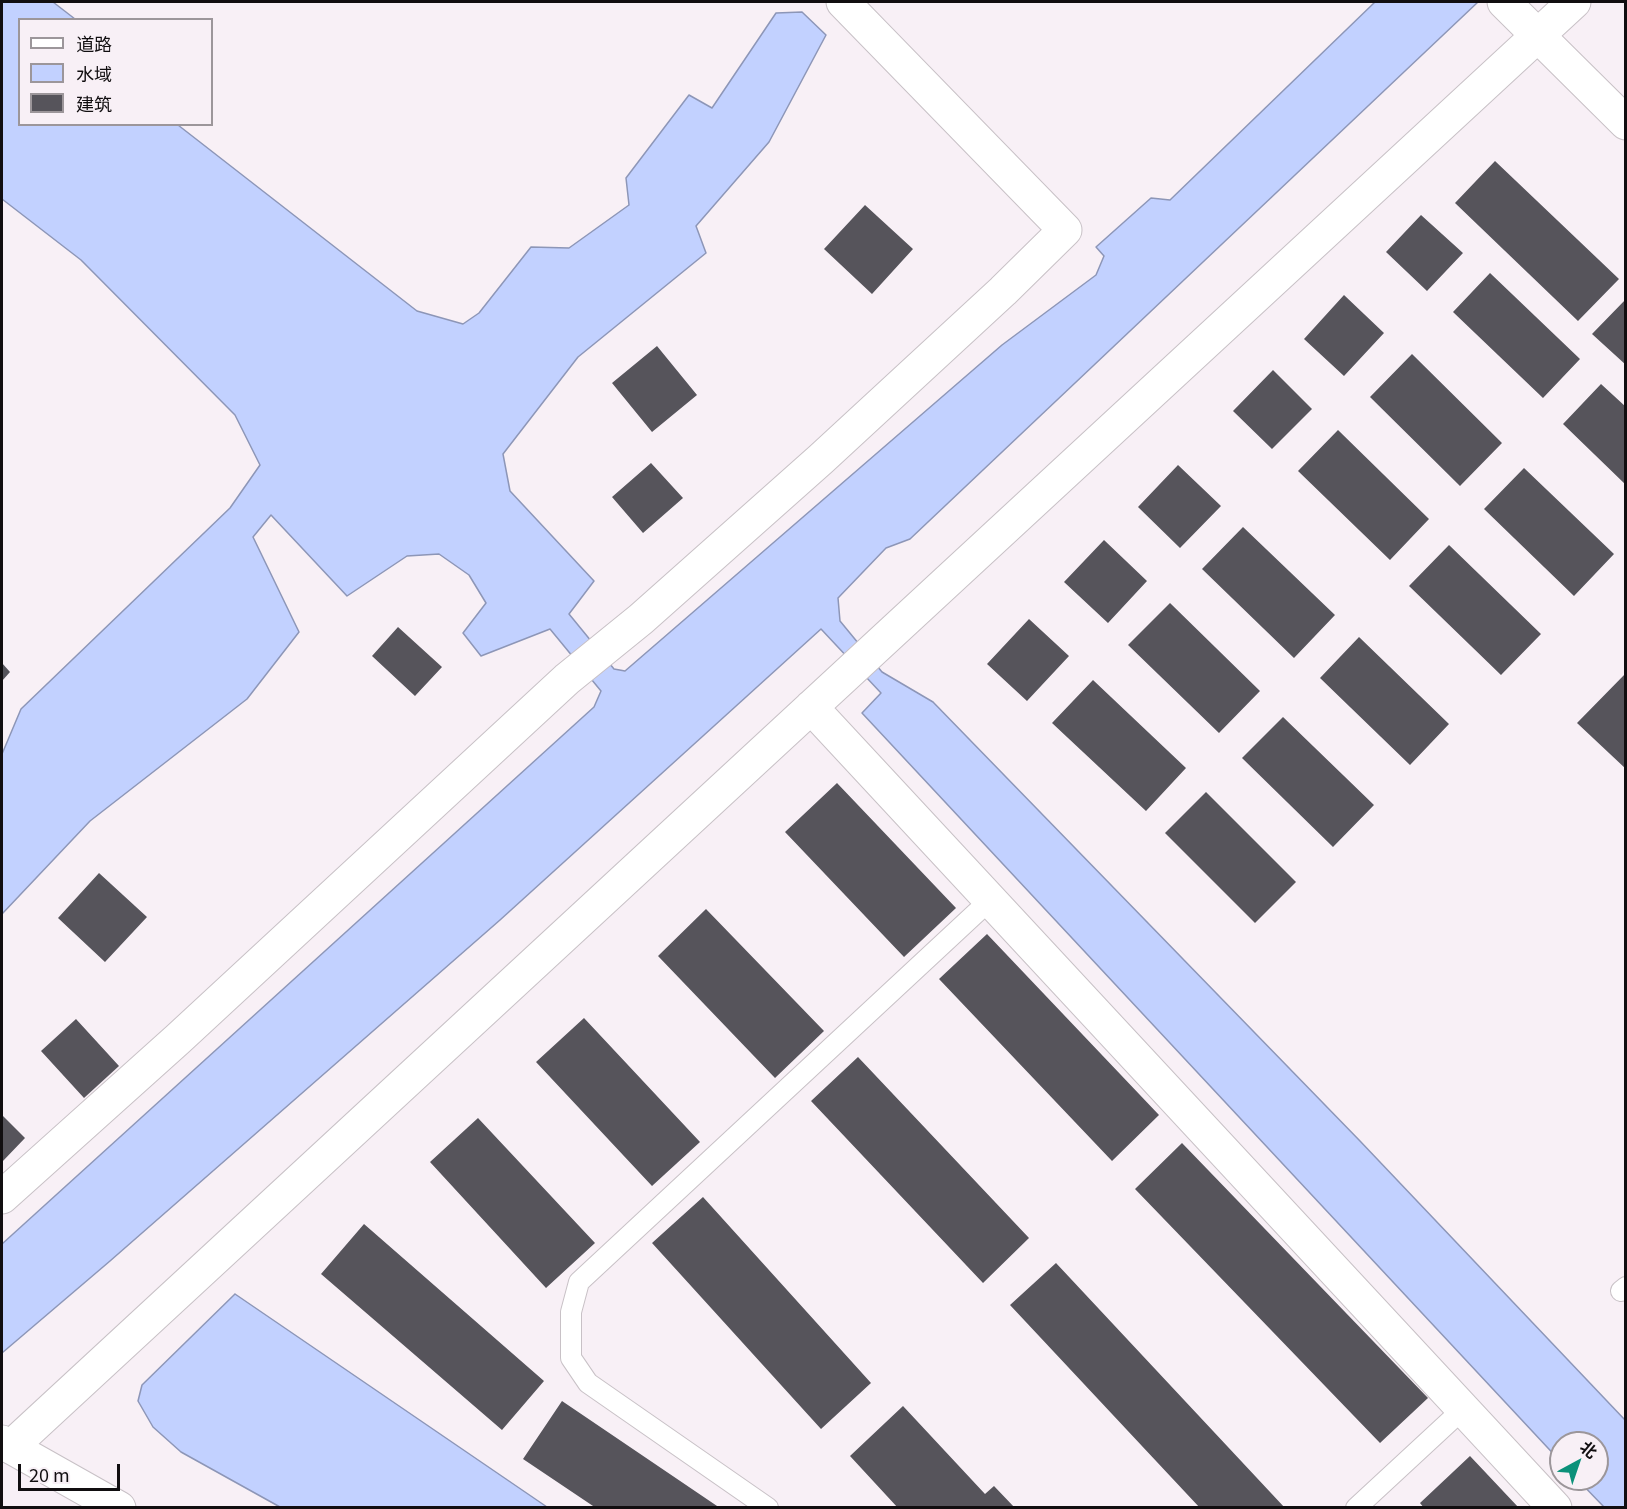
<!DOCTYPE html>
<html>
<head>
<meta charset="utf-8">
<style>
	body { margin:0 }
	#map { position:relative; width:1627px; height:1509px; overflow:hidden; background:#f8f0f6; font-family:Georgia,"Noto Sans SC",serif }
	canvas { display:block }
	.frame { position:absolute; inset:0; border:3px solid #110e10; pointer-events:none }
	.legend { position:absolute; left:18px; top:18px; width:195px; height:108px; box-sizing:border-box; background:#f8f0f6; border:2px solid #9c969a; margin:0; padding:8px 10px; list-style:none; font-size:18px; color:#110e10 }
	.legend li { display:flex; align-items:center; gap:12px; height:30px }
	.legend b { width:30px; border:2px solid #9c969a }
	.north { position:absolute; left:1549px; top:1431px; width:60px; height:60px; box-sizing:border-box; background:#f8f0f6; border:2px solid #9c969a; border-radius:50%; rotate:40deg; font-size:16px; font-weight:700; line-height:24px; text-align:center; color:#110e10 }
	.north::after { content:''; display:block; margin:auto; width:21px; height:27px; background:#0c917a; clip-path:polygon(50% 0,100% 100%,50% 72%,0 100%) }
	.scale { position:absolute; left:18px; top:1464px; width:102px; height:27px; box-sizing:border-box; border:3px solid #110e10; border-top:0; padding-left:8px; font-size:18px; line-height:21px; white-space:nowrap; color:#110e10; -webkit-text-stroke:4px #f8f0f6; paint-order:stroke }
</style>
</head>
<body>
<div id="map">
<canvas width="1627" height="1509"></canvas>
<div class="frame"></div>
<ul class="legend">
<li><b style="height:8px;background:#fff"></b>道路</li>
<li><b style="height:16px;background:#c2d1ff"></b>水域</li>
<li><b style="height:16px;background:#56545b"></b>建筑</li>
</ul>
<div class="north">北</div>
<div class="scale">20 m</div>
</div>
<script>
const ctx = document.querySelector('canvas').getContext('2d');
ctx.lineJoin = 'round';
function fillPath(path, color) { ctx.fillStyle = color; ctx.fill(path, 'evenodd'); }
const shape = rows => new Path2D(rows.map(r => 'M' + r).join(''));
function stroke(path, color, width, dash) { ctx.strokeStyle = color; ctx.lineWidth = width; ctx.lineCap = dash ? 'butt' : 'round'; ctx.setLineDash(dash || []); ctx.stroke(path); }
const water = shape([
	[2,2,53,2,75,19,20,20,20,124,178,125,417,311,463,324,479,313,531,247,569,248,629,205,626,178,689,95,712,108,776,13,802,12,826,35,769,142,696,226,706,253,578,357,503,454,510,491,594,581,569,614,614,669,625,671,1002,345,1096,275,1104,256,1096,247,1151,198,1170,200,1375,2,1478,2,910,539,886,548,838,598,840,621,882,672,933,702,1360,1141,1625,1420,1625,1507,1604,1507,1577,1479,1597,1479,1597,1443,1561,1443,1561,1462,862,713,881,693,821,629,500,920,110,1261,2,1353,2,1244,594,707,601,691,550,629,481,656,463,633,486,603,469,575,439,554,407,556,347,596,271,515,253,537,299,632,247,699,90,821,2,914,2,754,21,709,230,508,260,465,235,415,81,260,2,199,2,2],
	[235,1294,547,1507,280,1507,181,1452,153,1427,138,1401,142,1385,235,1294]
]);
const building = shape([
	[1495,161,1619,279,1578,321,1455,203],
	[865,205,913,249,872,294,824,249],
	[1421,215,1463,253,1427,291,1386,252],
	[1490,273,1580,359,1543,398,1453,312],
	[1344,295,1384,333,1344,376,1304,339],
	[1626,299,1626,365,1592,334],
	[657,346,697,395,652,432,612,383],
	[1412,354,1502,443,1460,486,1370,397],
	[1273,370,1312,409,1272,449,1233,411],
	[1601,384,1626,407,1626,485,1563,424],
	[1338,430,1429,519,1390,560,1298,471],
	[651,463,683,498,643,533,612,497],
	[1178,465,1221,506,1180,548,1138,507],
	[1524,468,1614,554,1574,596,1484,509],
	[1243,527,1335,615,1294,658,1202,569],
	[1104,540,1147,581,1108,623,1064,582],
	[1449,545,1541,634,1501,675,1409,586],
	[1170,603,1260,691,1219,733,1128,645],
	[1029,619,1069,656,1027,701,987,664],
	[398,627,442,667,415,696,372,656],
	[1359,637,1449,724,1410,765,1320,678],
	[2,663,10,672,2,681],
	[1626,673,1626,769,1577,723],
	[1093,680,1186,768,1146,811,1052,723],
	[1283,717,1374,805,1333,847,1242,758],
	[837,783,956,908,904,957,785,832],
	[1206,792,1296,882,1255,923,1165,833],
	[99,873,147,917,105,962,58,918],
	[706,909,824,1031,775,1078,658,956],
	[987,934,1159,1115,1112,1161,939,979],
	[584,1018,700,1142,652,1186,536,1062],
	[76,1019,119,1066,84,1098,41,1051],
	[858,1057,1029,1238,983,1283,811,1101],
	[2,1115,25,1138,2,1162],
	[478,1118,595,1243,546,1288,430,1162],
	[1182,1143,1428,1398,1380,1443,1135,1189],
	[703,1197,871,1383,821,1429,652,1243],
	[364,1224,544,1381,502,1430,321,1274],
	[1056,1263,1285,1508,1200,1508,1010,1305],
	[562,1401,720,1508,596,1508,523,1459],
	[903,1406,985,1494,994,1486,1015,1508,898,1508,850,1456],
	[1470,1456,1519,1508,1424,1508,1420,1503]
]);
const service = shape([
	[1621,1291,1626,1287],
	[768,1508,588,1383,571,1358,571,1312,579,1282,990,900],
	[1356,1508,1463,1409]
]);
const minor = shape([
	[811,707,1555,1508],
	[2,1197,178,1039,567,679,641,619,821,459,1003,291,1065,230,843,2],
	[11,1447,1574,2]
]);
const tertiary = shape([
	[1504,2,1626,123]
]);
const secondary = shape([
	[2,1442,119,1508]
]);
fillPath(water, '#c2d1ff');
stroke(water, '#8d96b7', 1.5);
fillPath(building, '#56545b');
stroke(service, '#c8c1c6', 22);
stroke(minor, '#c8c1c6', 35);
stroke(tertiary, '#c8c1c6', 35);
stroke(secondary, '#c8c1c6', 35);
stroke(service, '#fff', 20);
stroke(minor, '#fff', 33);
stroke(tertiary, '#fff', 33);
stroke(secondary, '#fff', 33);
</script>
</body>
</html>
